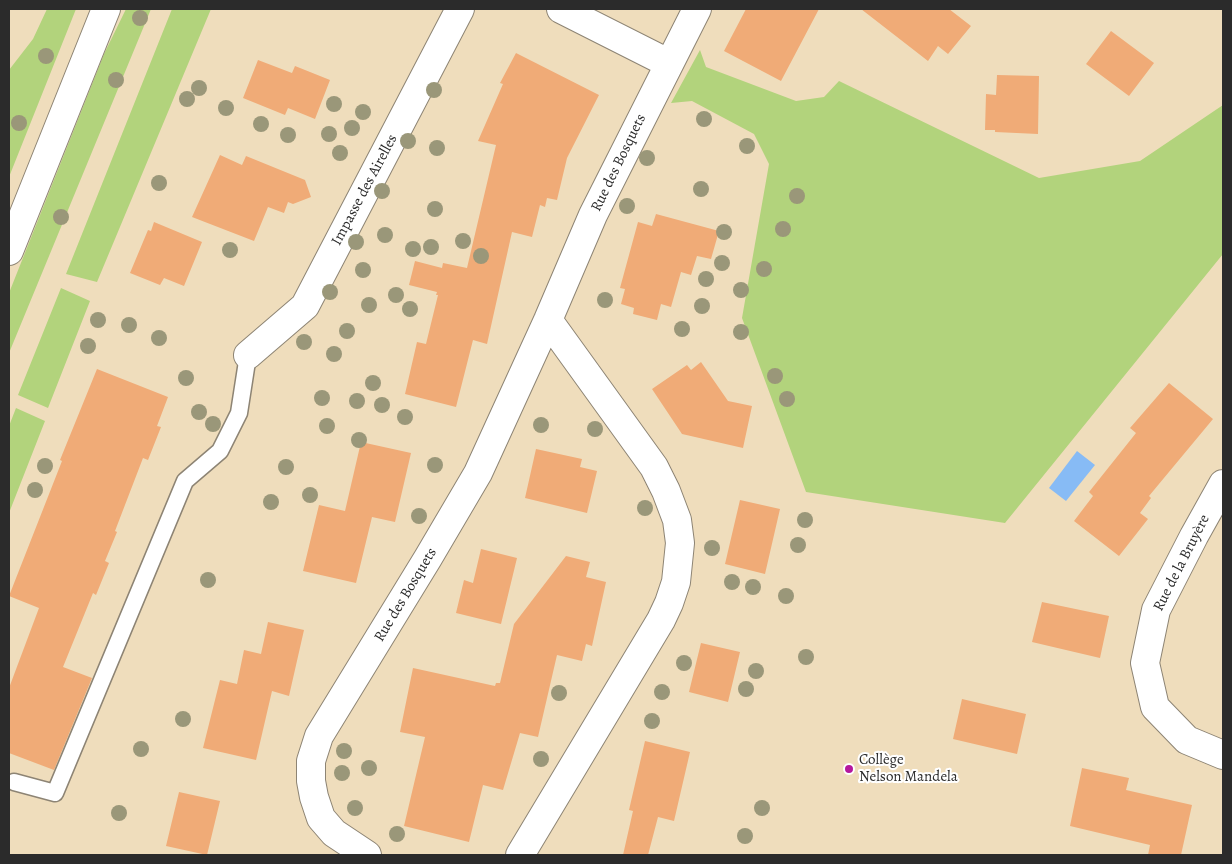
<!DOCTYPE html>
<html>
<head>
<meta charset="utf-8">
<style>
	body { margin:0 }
	#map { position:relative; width:1232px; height:864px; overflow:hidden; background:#efddbc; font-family:Alegreya,serif }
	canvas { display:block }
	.frame { position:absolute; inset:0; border:10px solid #2b2b2b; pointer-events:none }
</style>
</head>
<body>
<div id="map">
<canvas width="1232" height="864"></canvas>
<div class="frame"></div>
</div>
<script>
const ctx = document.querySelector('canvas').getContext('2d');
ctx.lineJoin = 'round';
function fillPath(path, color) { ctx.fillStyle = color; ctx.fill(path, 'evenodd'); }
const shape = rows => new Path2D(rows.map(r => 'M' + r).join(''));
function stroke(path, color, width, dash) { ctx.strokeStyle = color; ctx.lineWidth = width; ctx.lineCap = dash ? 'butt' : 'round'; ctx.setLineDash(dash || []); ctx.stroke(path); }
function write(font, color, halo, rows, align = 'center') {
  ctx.font = font + ' Alegreya,serif'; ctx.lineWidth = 4; ctx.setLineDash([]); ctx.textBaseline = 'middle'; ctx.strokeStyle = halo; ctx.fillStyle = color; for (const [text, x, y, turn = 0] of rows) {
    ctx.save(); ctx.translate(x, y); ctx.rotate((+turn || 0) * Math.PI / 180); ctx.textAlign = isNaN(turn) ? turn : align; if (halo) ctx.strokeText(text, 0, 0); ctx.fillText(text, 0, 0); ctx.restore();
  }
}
const green = shape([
	[47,9,76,9,9,177,9,70,33,39],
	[126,9,151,9,9,353,9,293,104,54],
	[172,9,211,9,97,282,66,274],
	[700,50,706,67,796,101,824,97,839,81,1039,178,1140,161,1223,105,1223,254,1005,523,806,492,742,318,769,164,754,134,692,101,671,103],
	[61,288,90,301,48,408,18,395],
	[16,408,45,421,9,513,9,426]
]);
const water = shape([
	[1077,451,1095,465,1066,501,1049,488]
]);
const building = shape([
	[746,9,819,9,781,81,724,51],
	[861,9,949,9,971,26,948,54,938,46,928,61],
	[1111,31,1154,63,1129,96,1086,64],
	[516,53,599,95,567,158,557,200,547,198,545,207,540,205,532,237,512,232,487,344,473,340,456,407,405,394,417,342,426,344,438,295,436,295,437,292,409,285,415,261,442,268,443,263,467,268,496,145,478,141,503,84,500,83],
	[258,60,292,73,295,66,330,80,315,119,288,108,285,115,243,98],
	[997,75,1039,76,1038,134,995,132,995,130,985,130,986,94,996,95],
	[220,155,242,165,246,156,305,180,311,197,293,204,288,202,284,213,268,207,254,241,192,217],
	[656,214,719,231,711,259,697,256,691,275,681,272,671,307,661,304,657,320,633,314,634,308,621,304,625,289,620,288,638,222,652,226],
	[154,222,202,242,184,286,164,278,160,285,130,273,148,230,151,231],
	[701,362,728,401,752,406,743,448,682,434,652,389,687,365,691,370],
	[97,369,168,397,157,426,161,427,148,460,143,458,115,531,117,532,105,561,109,563,96,595,93,593,63,667,92,678,54,770,9,753,9,688,39,608,9,596,62,461,60,460],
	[1169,383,1213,419,1149,496,1151,498,1140,513,1148,519,1119,556,1074,521,1093,496,1089,492,1136,433,1130,428],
	[361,442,411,453,395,522,372,517,356,583,303,571,319,505,345,511],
	[536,449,582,459,580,467,597,471,587,513,525,498],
	[740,500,780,509,765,574,725,564],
	[481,549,517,558,501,624,456,613,464,580,473,583],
	[566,556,590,562,586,577,606,582,592,646,586,644,582,661,557,655,538,737,520,733,503,790,483,785,469,842,404,826,425,737,400,732,413,668,495,686,496,683,500,683,514,624],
	[1042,602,1109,616,1100,658,1032,642],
	[268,622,304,630,289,696,272,691,256,760,203,748,220,680,237,684,244,650,261,654],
	[701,643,740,652,728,702,689,692],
	[962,699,1026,714,1017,754,953,739],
	[645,741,690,752,674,821,658,817,648,855,623,855,633,811,629,810],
	[1082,768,1129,778,1126,790,1192,805,1181,855,1148,855,1150,845,1070,826],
	[179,792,220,801,207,855,166,846]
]);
const service = shape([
	[14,782,55,793,185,481,220,451,239,413,248,355]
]);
const minor = shape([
	[561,9,668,63],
	[9,251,106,9],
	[248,355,305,306,460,9],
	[1223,484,1194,536,1156,610,1145,663,1155,707,1187,740,1223,755],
	[367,855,334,833,321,818,314,797,311,781,311,761,319,736,428,558,478,473,548,320,593,215,697,9],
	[520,855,661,620,669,603,676,582,680,543,677,520,666,491,654,467,548,320]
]);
const trees = [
	[140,18],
	[46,56],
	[116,80],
	[199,88],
	[434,90],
	[187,99],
	[334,104],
	[226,108],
	[363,112],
	[704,119],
	[19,123],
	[261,124],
	[352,128],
	[329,134],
	[288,135],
	[408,141],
	[747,146],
	[437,148],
	[340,153],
	[647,158],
	[159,183],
	[701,189],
	[382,191],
	[797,196],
	[627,206],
	[435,209],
	[61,217],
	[783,229],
	[724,232],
	[385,235],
	[463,241],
	[356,242],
	[431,247],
	[413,249],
	[230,250],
	[481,256],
	[722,263],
	[764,269],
	[363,270],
	[706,279],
	[741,290],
	[330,292],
	[396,295],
	[605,300],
	[369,305],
	[702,306],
	[410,309],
	[98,320],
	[129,325],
	[682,329],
	[347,331],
	[741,332],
	[159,338],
	[304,342],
	[88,346],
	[334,354],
	[775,376],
	[186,378],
	[373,383],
	[322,398],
	[787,399],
	[357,401],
	[382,405],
	[199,412],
	[405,417],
	[213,424],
	[541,425],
	[327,426],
	[595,429],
	[359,440],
	[435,465],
	[45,466],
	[286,467],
	[35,490],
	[310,495],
	[271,502],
	[645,508],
	[419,516],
	[805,520],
	[798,545],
	[712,548],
	[208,580],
	[732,582],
	[753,587],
	[786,596],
	[806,657],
	[684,663],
	[756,671],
	[746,689],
	[662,692],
	[559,693],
	[183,719],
	[652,721],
	[141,749],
	[344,751],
	[541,759],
	[369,768],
	[342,773],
	[355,808],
	[762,808],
	[119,813],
	[397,834],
	[745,836]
];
const markers = [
	[849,769,5,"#b5179e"]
];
const streetNames = [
	["Rue des Bosquets",619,163,-64],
	["Impasse des Airelles",365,190,-62],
	["Rue de la Bruyère",1182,563,-63],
	["Rue des Bosquets",406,595,-59]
];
const poiNames = [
	["Collège",859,760],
	["Nelson Mandela",859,777]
];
fillPath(green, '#b2d37c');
fillPath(water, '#87bbf5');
fillPath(building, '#f0ab77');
stroke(service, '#8d8474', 19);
stroke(minor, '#8d8474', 30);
stroke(service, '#fff', 16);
stroke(minor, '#fff', 28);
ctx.fillStyle = '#9a9779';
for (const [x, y] of trees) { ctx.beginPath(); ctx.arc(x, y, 8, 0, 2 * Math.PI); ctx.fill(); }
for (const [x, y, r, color] of markers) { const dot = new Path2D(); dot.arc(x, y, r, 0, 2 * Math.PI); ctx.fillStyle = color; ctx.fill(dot); stroke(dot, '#fff', 2); }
write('15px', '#2b2b2b', '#fff', streetNames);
write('15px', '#2b2b2b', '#fff', poiNames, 'left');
</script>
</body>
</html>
